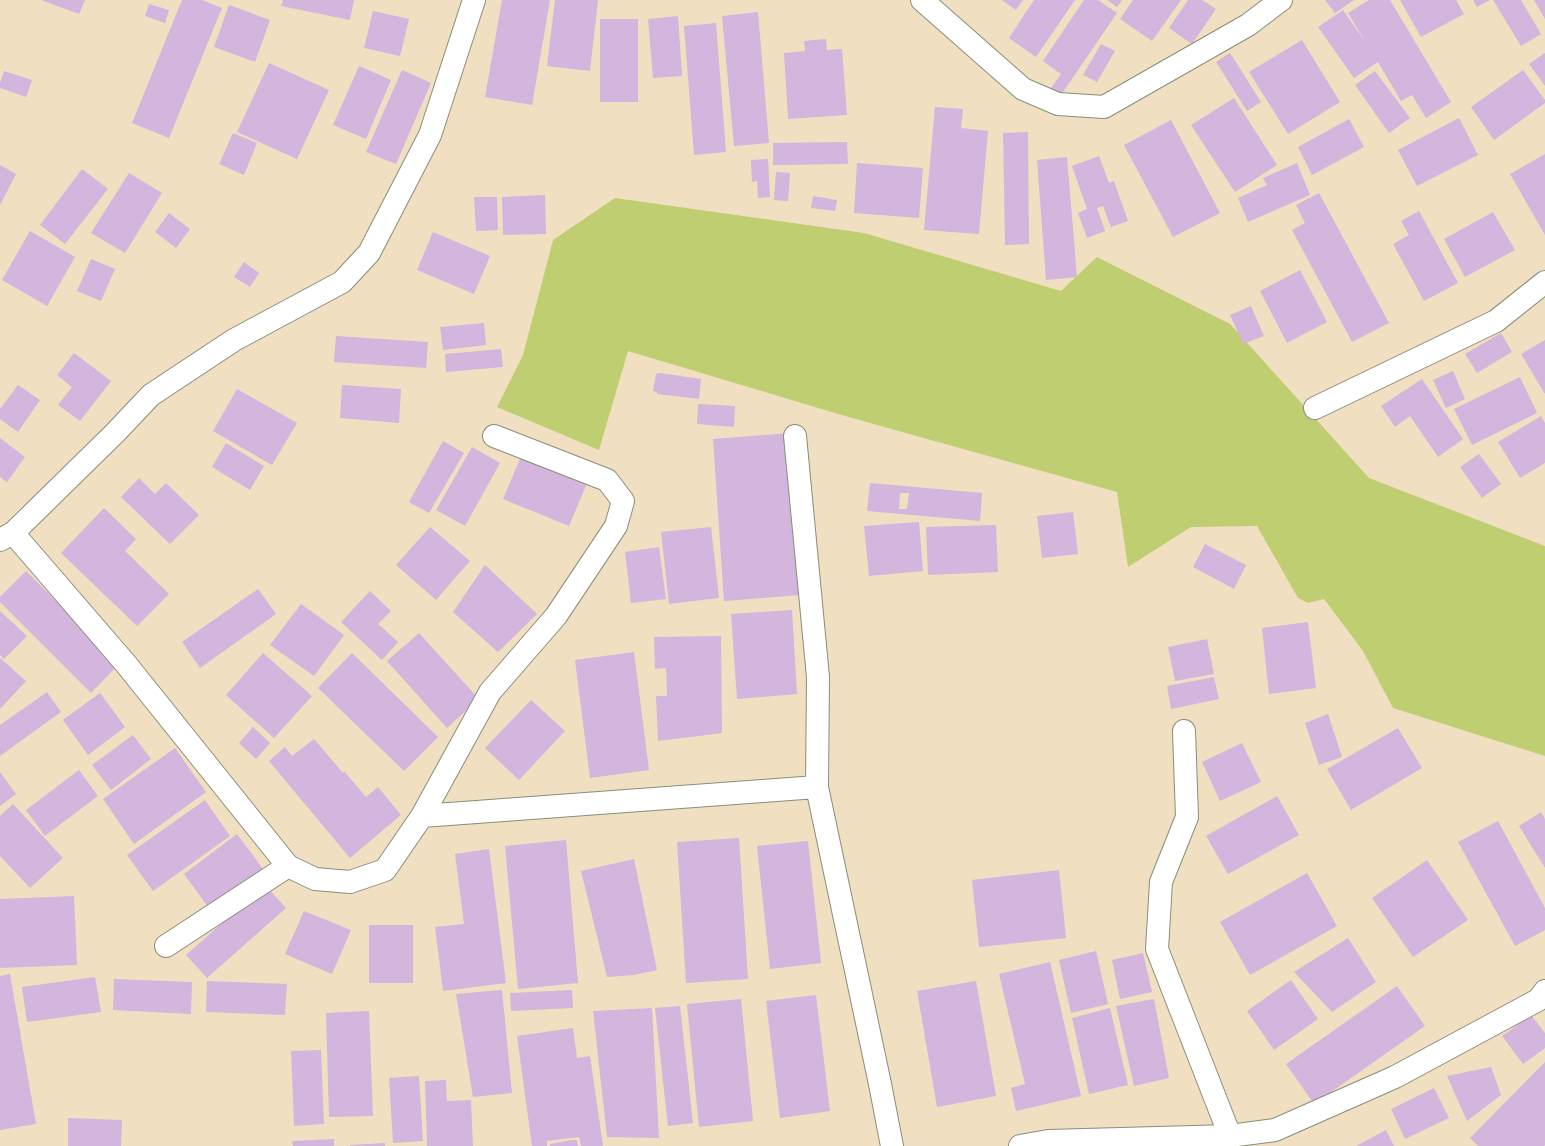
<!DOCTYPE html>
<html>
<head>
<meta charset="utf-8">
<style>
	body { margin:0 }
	canvas { display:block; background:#f0dfc1 }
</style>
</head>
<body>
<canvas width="1545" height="1146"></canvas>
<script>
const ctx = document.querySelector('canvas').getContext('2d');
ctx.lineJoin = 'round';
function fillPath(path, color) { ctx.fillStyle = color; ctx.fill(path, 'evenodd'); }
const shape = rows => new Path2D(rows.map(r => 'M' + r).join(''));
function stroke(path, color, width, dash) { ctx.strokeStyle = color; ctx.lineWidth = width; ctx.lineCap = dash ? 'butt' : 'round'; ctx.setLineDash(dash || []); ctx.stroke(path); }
const green = shape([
	[615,198,864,233,1061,291,1097,257,1230,324,1369,478,1545,546,1545,756,1393,708,1363,651,1324,599,1308,603,1298,598,1257,526,1191,527,1128,567,1117,492,845,416,628,351,599,450,497,407,523,355,553,240]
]);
const building = shape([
	[41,0,85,0,79,14],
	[182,0,202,0,222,8,169,138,132,123],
	[283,0,354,0,350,20,281,6],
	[502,0,550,0,532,105,485,97],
	[555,0,598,0,590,71,547,66],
	[1002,0,1023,0,1016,10],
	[1034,0,1075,0,1036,57,1009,38],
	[1084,0,1098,0,1117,13,1061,95,1051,88,1061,74,1043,61],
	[1107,0,1122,0,1117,7],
	[1133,0,1181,0,1152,41,1120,19],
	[1188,0,1202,0,1216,9,1192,44,1169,28],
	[1325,0,1354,0,1335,13],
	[1369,0,1390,0,1451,102,1426,118,1412,95,1401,101,1378,62,1354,78,1318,27,1343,10,1365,41,1348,13],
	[1400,0,1456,0,1464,14,1421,37],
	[1473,0,1490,0,1477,7],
	[1493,0,1521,0,1541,34,1521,46],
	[1534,0,1545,0,1545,19],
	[149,4,169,10,165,23,145,16],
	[229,5,270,20,255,62,214,47],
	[373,11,409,19,400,56,364,48],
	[758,12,769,143,734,146,722,16],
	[678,16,682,76,653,78,648,19],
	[600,19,638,19,638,102,600,102],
	[716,23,726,152,694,155,684,26],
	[826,39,827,50,842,49,847,115,788,119,784,53,805,51,804,41],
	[1302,40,1340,102,1288,134,1249,72],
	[1101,44,1115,51,1097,82,1083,75],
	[1230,53,1261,102,1247,111,1216,62],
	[1545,53,1545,86,1529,64],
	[269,63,329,90,297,159,237,132],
	[359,66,391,80,366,139,333,125],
	[402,70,431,83,396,164,366,152],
	[1523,70,1545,100,1545,103,1494,140,1471,107],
	[4,71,32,80,26,97,0,88,0,83],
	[1375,71,1410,118,1389,133,1355,85],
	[1234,98,1277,165,1235,192,1191,125],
	[935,107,963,109,961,128,988,131,979,234,924,230],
	[1459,118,1478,155,1417,186,1398,150],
	[1349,119,1364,147,1312,175,1298,147],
	[1171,120,1220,213,1173,237,1124,145],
	[1028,132,1029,244,1005,245,1003,133],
	[233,133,257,143,244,175,219,164],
	[847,142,848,164,773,165,773,143],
	[1545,154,1545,235,1510,174],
	[1099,156,1109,183,1114,181,1128,221,1111,227,1103,206,1097,208,1105,231,1087,238,1078,213,1087,209,1072,166],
	[1067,157,1077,277,1046,280,1037,160],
	[768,159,770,197,758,198,757,181,752,182,751,160],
	[857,163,923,168,919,218,854,213],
	[1297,163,1310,195,1248,222,1238,198,1267,185,1263,178],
	[0,165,16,174,0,205],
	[82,169,108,189,65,244,40,225],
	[776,172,790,173,788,201,774,200],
	[129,173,162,193,125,253,91,233],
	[1319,193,1389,323,1352,342,1292,230,1305,223,1296,205],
	[545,195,546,234,503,235,502,197],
	[813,196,837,200,835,211,811,208],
	[474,197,497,197,498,230,476,231],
	[1419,211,1458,283,1424,301,1393,244,1409,235,1401,221],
	[1493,212,1515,250,1465,277,1444,239],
	[169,213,190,229,176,248,155,232],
	[30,231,75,257,47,306,2,280],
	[433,232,490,256,474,294,417,270],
	[91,259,115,269,101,301,77,291],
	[244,262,259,273,250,287,234,277],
	[1300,270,1327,322,1287,343,1260,291],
	[1251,306,1264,336,1243,344,1230,315],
	[484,323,486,345,443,350,440,327],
	[1501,333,1512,352,1477,373,1465,354],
	[336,336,428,342,426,368,334,362],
	[1545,340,1545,394,1521,354],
	[501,349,503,367,446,372,445,354],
	[74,353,111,381,80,421,58,405,72,387,57,375],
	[1453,371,1465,399,1446,408,1433,380],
	[660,373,701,379,699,399,657,394,657,392,653,391,656,374],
	[1520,377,1537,413,1472,445,1454,409],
	[1422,379,1463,439,1438,457,1410,416,1395,427,1381,406],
	[18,385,40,400,18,432,0,419,0,409],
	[342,385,401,389,399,423,340,418],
	[237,389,297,423,272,465,213,431],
	[698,404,735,406,734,427,697,424],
	[1541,416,1545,423,1545,463,1520,478,1498,442],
	[790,433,801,595,724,601,713,439],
	[0,438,25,457,7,482,0,477],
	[443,441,464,453,429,513,409,502],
	[226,443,264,466,250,490,212,467],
	[472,447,500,463,465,526,436,510],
	[522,454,588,481,569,526,503,499],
	[1479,454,1501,484,1482,498,1460,467],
	[139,478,155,494,166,483,199,515,170,544,121,497],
	[870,483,982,493,980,521,867,511],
	[900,493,909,493,907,509,899,509],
	[104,508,136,539,125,551,169,594,137,626,61,553],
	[1073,512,1078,554,1042,558,1037,516],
	[919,522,923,571,869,576,864,526],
	[996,525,998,572,928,575,926,527],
	[430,527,470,561,436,600,396,565],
	[711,527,719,598,669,604,661,532],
	[1205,544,1246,565,1234,589,1193,567],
	[659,547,666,599,631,603,625,552],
	[485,565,537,614,498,652,453,612],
	[26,571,119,664,91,693,0,602,0,597],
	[258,589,276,614,200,668,182,642],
	[370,591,391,611,378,624,398,642,382,660,341,622],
	[301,604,344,635,314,676,270,645],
	[792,610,797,694,737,699,731,614],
	[0,611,27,636,4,659,0,655],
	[1308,622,1316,688,1269,694,1262,628],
	[419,633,479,699,447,728,387,661],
	[721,636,722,733,658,741,656,696,667,696,666,668,655,669,654,637],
	[1207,639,1214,674,1175,681,1168,647],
	[634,652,649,770,590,778,575,660],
	[263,653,312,696,274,738,226,695],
	[352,653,438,737,404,771,318,688],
	[0,658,26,681,0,709],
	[1214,677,1219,699,1171,709,1167,686],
	[47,692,61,712,0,756,0,725],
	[100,693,125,727,88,755,63,720],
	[531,700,565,731,519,780,485,748],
	[1328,714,1342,757,1319,765,1305,723],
	[253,727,270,743,256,759,239,743],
	[1398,728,1422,768,1351,810,1327,769],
	[133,735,151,759,111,790,92,765],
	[314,739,343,773,344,771,366,797,378,787,401,815,350,858,269,761,285,747,292,756],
	[1242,743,1261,782,1220,801,1202,762],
	[175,748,206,792,134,844,103,799],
	[79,770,98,796,45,836,26,810],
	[0,772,16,794,0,806],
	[1277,796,1299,835,1228,874,1206,836],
	[205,800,230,836,153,891,127,855],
	[13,804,63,858,30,888,0,856,0,816],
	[1541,812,1545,819,1545,868,1519,826],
	[1498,821,1545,908,1545,930,1515,946,1458,842],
	[237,834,263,869,209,908,184,874],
	[739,838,748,979,686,983,677,842],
	[566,840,578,983,518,989,505,846],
	[808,841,821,963,770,969,757,846],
	[489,849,506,983,443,991,435,927,464,924,455,854],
	[634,859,657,970,634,975,607,977,581,871],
	[1427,860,1468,920,1413,957,1372,898],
	[1059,870,1066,938,979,947,972,880],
	[1307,873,1337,926,1250,975,1220,922],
	[265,885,286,908,207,978,186,955],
	[74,896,77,965,0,968,0,899],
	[304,911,351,930,332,974,285,954],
	[369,925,413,925,413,983,369,983],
	[1348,938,1376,982,1332,1012,1294,972],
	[1096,951,1108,1004,1071,1013,1059,960],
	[1143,953,1152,992,1120,999,1112,960],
	[1050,962,1081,1096,1016,1111,1011,1088,1025,1084,999,974],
	[10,974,36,1124,0,1130,0,976],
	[95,977,101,1012,27,1022,22,987],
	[114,979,192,982,191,1014,113,1010],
	[1291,980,1318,1019,1274,1050,1247,1011],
	[207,981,287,984,285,1015,206,1012],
	[976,981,996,1096,937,1107,917,991],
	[1397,986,1425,1026,1314,1104,1286,1064],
	[502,990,512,1093,473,1097,456,994],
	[572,990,573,1008,511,1011,510,993],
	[816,995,830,1111,780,1118,766,1001],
	[741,999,753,1121,699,1127,687,1004],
	[1154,999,1169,1078,1134,1086,1116,1006],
	[680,1006,693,1123,668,1126,655,1008],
	[652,1008,659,1138,607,1137,593,1011],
	[1110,1008,1128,1085,1089,1094,1072,1018],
	[369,1011,373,1116,329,1117,326,1013],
	[1531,1015,1545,1033,1545,1048,1523,1064,1502,1036],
	[573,1028,577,1058,590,1056,603,1146,581,1146,579,1137,547,1141,547,1146,532,1146,517,1036],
	[321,1050,324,1124,294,1126,291,1051],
	[1545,1062,1545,1145,1544,1146,1478,1146,1470,1138],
	[1491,1067,1501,1095,1467,1121,1447,1076],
	[419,1076,423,1141,393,1143,389,1078],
	[446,1080,447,1101,471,1100,473,1146,427,1146,425,1081],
	[1434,1088,1449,1118,1405,1139,1391,1109],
	[68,1118,122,1120,121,1146,68,1146],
	[1386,1130,1394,1146,1356,1146],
	[334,1139,334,1146,293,1146,292,1141],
	[572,1140,577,1140,578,1146,550,1146,550,1144],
	[385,1143,385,1146,350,1146,350,1145]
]);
const street = shape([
	[922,0,1023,89,1058,104,1104,107,1248,25,1281,0],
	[1315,408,1496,321,1545,282],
	[795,436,818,677,817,787,880,1084,892,1146],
	[13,533,126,664,288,866,315,879,350,882,385,870,422,816,490,692,556,616,616,526,623,501,607,480,494,436],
	[0,540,13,533,115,433,151,395,234,340,342,282,369,253,430,135,474,0],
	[1184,731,1187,817,1161,882,1157,949,1230,1136],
	[422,816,817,787],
	[166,946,288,866],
	[1020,1146,1048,1141,1230,1136,1275,1130,1395,1077,1538,1000,1545,991]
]);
fillPath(green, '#bfce71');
fillPath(building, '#d3b5de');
stroke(street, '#888e7a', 24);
stroke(street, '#fff', 22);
</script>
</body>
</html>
